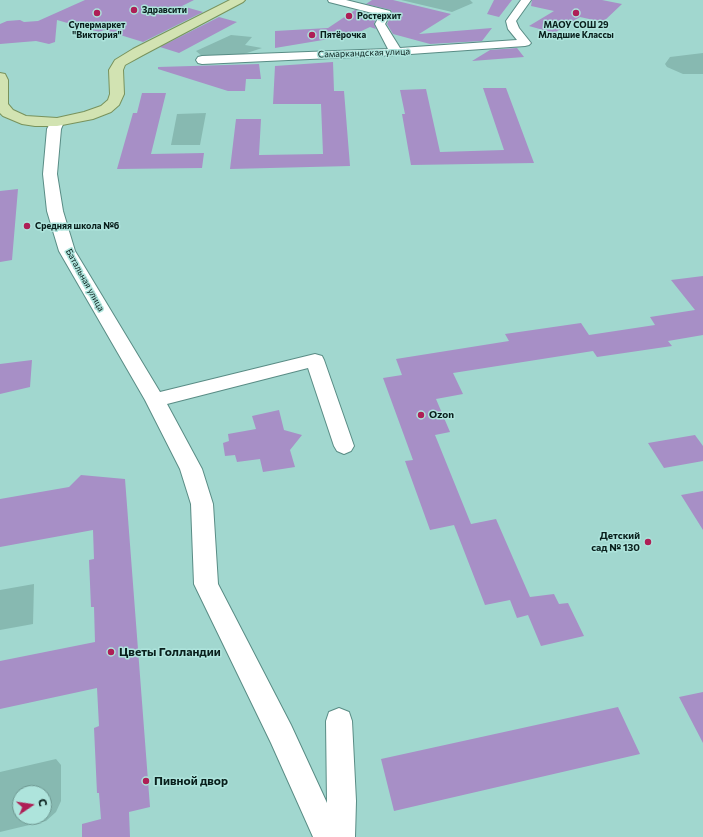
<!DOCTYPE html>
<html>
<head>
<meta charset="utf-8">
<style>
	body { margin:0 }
	#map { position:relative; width:703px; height:837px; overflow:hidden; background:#a1d7cf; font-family:Commissioner,sans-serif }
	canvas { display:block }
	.north { position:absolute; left:12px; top:785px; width:40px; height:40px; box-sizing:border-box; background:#aee4dc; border:1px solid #6c958f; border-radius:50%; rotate:77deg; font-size:11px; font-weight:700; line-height:16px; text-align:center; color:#091f1c }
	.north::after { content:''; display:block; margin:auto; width:14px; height:18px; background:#ae1f56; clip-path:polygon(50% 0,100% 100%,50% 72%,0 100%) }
</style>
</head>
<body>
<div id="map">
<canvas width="703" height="837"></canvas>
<div class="north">С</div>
</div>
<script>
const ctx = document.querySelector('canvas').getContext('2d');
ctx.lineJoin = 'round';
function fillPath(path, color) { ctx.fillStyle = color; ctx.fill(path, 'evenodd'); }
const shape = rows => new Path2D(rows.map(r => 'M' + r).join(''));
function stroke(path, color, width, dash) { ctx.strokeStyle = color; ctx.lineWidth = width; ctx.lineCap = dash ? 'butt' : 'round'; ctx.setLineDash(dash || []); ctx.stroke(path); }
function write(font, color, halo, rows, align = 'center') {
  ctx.font = font + ' Commissioner,sans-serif'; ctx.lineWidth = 3; ctx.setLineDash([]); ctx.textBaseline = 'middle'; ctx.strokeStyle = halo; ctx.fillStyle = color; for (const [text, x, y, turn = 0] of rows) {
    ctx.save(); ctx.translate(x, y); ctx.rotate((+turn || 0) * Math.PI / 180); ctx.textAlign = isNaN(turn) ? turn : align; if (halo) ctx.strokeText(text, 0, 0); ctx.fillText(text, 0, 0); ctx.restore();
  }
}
const green = shape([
	[401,0,470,0,473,3,452,12],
	[231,35,252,37,245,45,262,48,238,56,203,57,196,51],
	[703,53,703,74,683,74,667,67,665,64,670,57],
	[206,113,200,145,171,145,177,114],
	[34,584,33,624,0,630,0,590],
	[56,759,61,765,61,801,56,812,46,821,0,832,0,772],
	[20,793,44,793,44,817,20,817]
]);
const building = shape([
	[85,0,194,0,182,6,203,12,143,42,104,30,99,32,57,20,55,42,49,44,36,41,0,44,0,24,7,21,20,20,24,22,38,21],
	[372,0,393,0,451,14,419,34,492,28,482,41,430,44,393,34,387,24,392,14,391,10,366,4],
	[494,0,512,0,499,17,487,14],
	[532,0,602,0,622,4,603,22,580,17,554,33,529,26,554,11,531,6],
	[355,10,378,16,374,23,376,29,370,27,353,35,275,48,275,31,328,28],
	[219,17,237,22,179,53,160,47],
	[517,48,524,57,472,61,490,50],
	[333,62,334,91,344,91,350,166,230,169,236,119,261,119,259,155,323,154,321,104,273,104,275,66],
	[259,64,261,79,246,79,245,91,228,91,158,69,158,67],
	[483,88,506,88,534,163,411,165,402,114,405,114,400,90,426,89,440,152,504,150],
	[142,93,166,93,151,154,204,153,202,168,117,169,133,113,137,113],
	[18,189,12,260,0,262,0,191],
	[703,276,703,335,668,341,672,346,597,357,593,351,453,373,463,394,436,399,450,432,435,435,471,524,496,519,530,597,554,594,559,604,568,603,584,636,541,646,528,615,517,618,510,600,485,605,454,525,430,530,405,461,413,460,383,378,402,375,396,359,509,341,505,334,581,323,589,335,655,325,650,317,695,310,671,280],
	[32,360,30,387,0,394,0,364],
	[279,410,284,430,302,435,290,450,295,467,263,472,260,459,237,462,235,455,225,456,223,443,229,441,228,434,256,429,252,416],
	[695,435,703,446,703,461,664,468,648,443],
	[81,475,125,479,150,807,129,812,130,837,82,837,82,824,101,819,99,793,97,793,94,728,99,726,97,688,0,709,0,661,95,642,94,607,91,607,89,560,94,559,93,530,0,547,0,499,69,487],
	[703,491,703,530,681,495],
	[703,692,703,743,679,697],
	[618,707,640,754,394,811,381,759]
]);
const street = shape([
	[328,0,346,0,390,11,391,13,385,24,400,48,517,40,508,29,506,21,521,0,531,0,516,21,519,28,531,43,529,45,525,46,396,55,202,64,198,63,196,60,198,57,202,56,388,49,375,24,380,15,329,2,328,0],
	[57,118,62,119,64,122,61,129,57,174,63,211,75,251,160,392,315,354,322,356,324,360,354,446,351,451,344,454,337,451,334,446,308,368,167,404,202,469,213,504,218,584,291,725,327,803,326,721,329,712,339,708,349,712,352,721,356,801,355,837,313,837,271,743,194,584,191,504,180,469,145,400,59,251,47,211,43,174,47,129,52,119,57,118]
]);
const primary = shape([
	[230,0,245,0,243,2,143,55,125,65,123,70,124,94,119,105,111,112,93,119,57,126,35,126,22,124,3,116,0,113,0,73,5,74,8,80,8,104,13,110,26,116,57,118,84,112,101,106,108,100,110,94,109,70,115,60,133,49,230,0]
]);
const markers = [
	[134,10,4,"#ae1f56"],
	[97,13,4,"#ae1f56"],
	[576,13,4,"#ae1f56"],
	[349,16,4,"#ae1f56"],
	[312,35,4,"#ae1f56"],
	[27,226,4,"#ae1f56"],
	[421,415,4,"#ae1f56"],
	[648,542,4,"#ae1f56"],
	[111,652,4,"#ae1f56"],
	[146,781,4,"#ae1f56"]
];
const farPoinames = [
	["Здравсити",142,10],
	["Ростерхит",357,16],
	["Супермаркет",97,25,"center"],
	["\"Виктория\"",97,35,"center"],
	["МАОУ СОШ 29",576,25,"center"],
	["Младшие Классы",576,35,"center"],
	["Пятёрочка",320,35],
	["Средняя школа №6",35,226]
];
const farStreetnames = [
	["Самаркандская улица",364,53,-2],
	["Батальная улица",85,280,61]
];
const poiNames = [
	["Ozon",429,415],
	["Детский",640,536,"right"],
	["сад № 130",640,548,"right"]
];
const nearPoinames = [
	["Цветы Голландии",119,652],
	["Пивной двор",154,781]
];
fillPath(green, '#87b9b1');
fillPath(building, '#a78fc6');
stroke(street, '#598c85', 2);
stroke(primary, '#78925c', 2);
fillPath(street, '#fff');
fillPath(primary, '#d2e3b2');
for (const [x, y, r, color] of markers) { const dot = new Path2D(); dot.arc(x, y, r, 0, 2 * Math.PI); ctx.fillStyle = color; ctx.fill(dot); stroke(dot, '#aee4dc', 1.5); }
write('bold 9px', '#091f1c', '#aee4dc', farPoinames, 'left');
write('9px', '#091f1c', '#aee4dc', farStreetnames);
write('bold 10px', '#091f1c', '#aee4dc', poiNames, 'left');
write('bold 12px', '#091f1c', '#aee4dc', nearPoinames, 'left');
</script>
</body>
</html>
